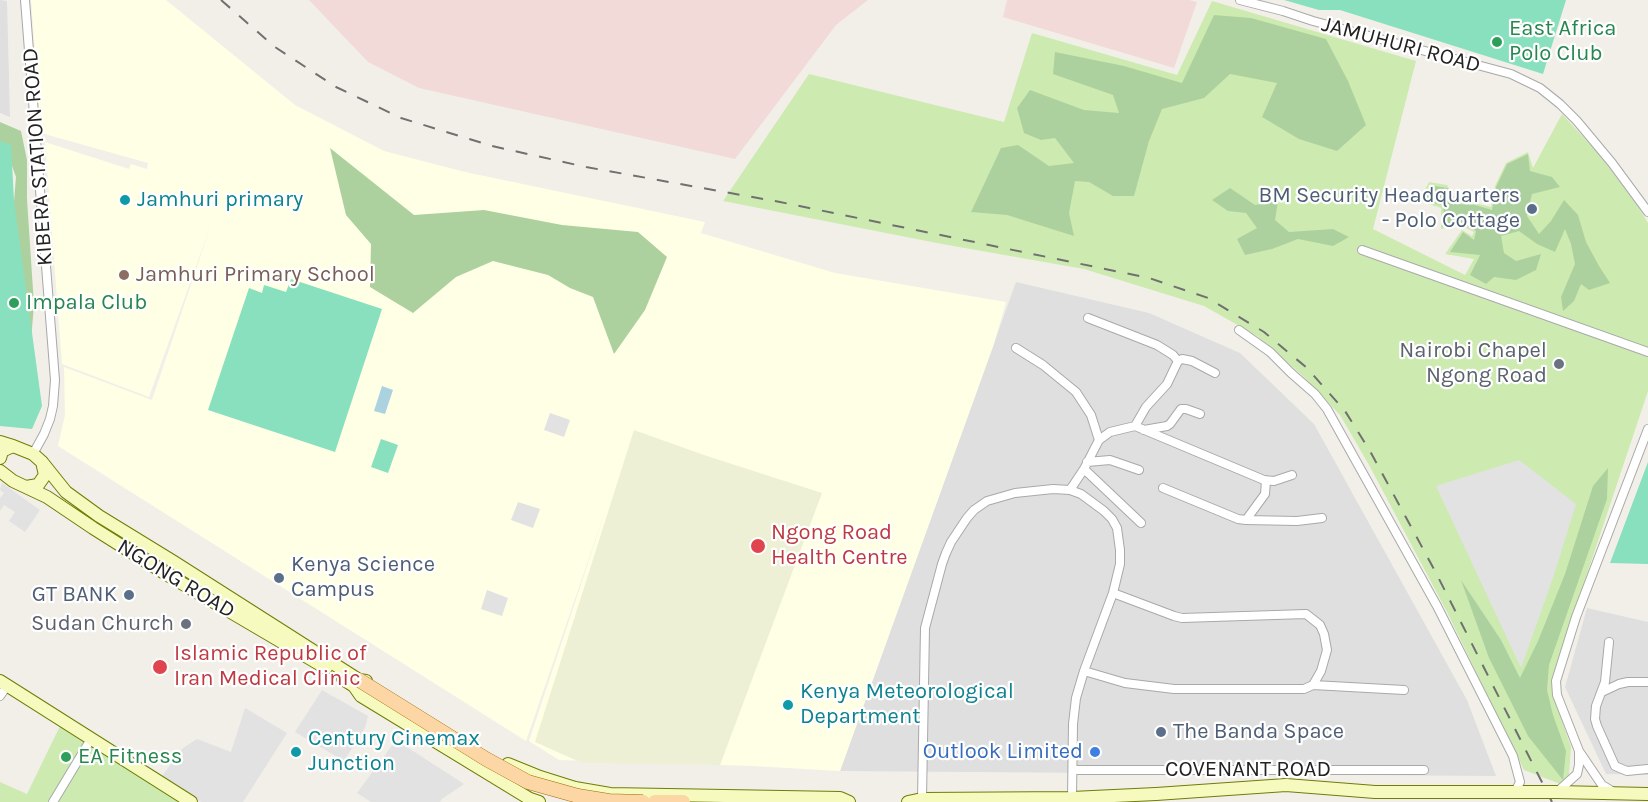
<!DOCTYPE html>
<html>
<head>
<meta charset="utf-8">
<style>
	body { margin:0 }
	canvas { display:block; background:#f2efe9 }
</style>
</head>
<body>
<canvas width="1648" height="802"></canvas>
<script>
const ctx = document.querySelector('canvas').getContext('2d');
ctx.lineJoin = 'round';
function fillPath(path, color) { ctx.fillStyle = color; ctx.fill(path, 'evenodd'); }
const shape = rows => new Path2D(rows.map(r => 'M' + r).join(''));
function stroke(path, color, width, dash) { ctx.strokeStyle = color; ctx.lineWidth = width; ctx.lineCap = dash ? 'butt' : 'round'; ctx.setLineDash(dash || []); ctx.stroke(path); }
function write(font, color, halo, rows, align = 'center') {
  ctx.font = font + ' Karla,sans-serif'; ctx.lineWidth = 4.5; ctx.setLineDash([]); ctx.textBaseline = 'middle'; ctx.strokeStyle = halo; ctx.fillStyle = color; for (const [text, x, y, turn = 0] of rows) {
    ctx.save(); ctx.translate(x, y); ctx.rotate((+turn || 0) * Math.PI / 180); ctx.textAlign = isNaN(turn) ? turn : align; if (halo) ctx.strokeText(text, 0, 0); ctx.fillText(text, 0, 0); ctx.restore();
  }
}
const residential = shape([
	[0,0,7,1,10,117,0,113],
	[1016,282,1149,313,1240,353,1314,424,1467,700,1496,776,840,771],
	[1587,608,1648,622,1648,775,1606,774,1565,687]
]);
const commercial = shape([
	[309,0,868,0,836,25,735,159,419,88,368,62],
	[1007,0,1189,0,1197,2,1174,68,1003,17]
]);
const education = shape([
	[31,0,166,0,295,105,384,151,465,172,705,222,701,233,835,273,1006,302,994,344,840,771,752,766,559,760,529,741,607,506,526,741,58,446,65,415,64,367,152,400,212,222,149,397,62,364,45,142,129,169,131,164,147,169,148,163,41,133]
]);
const farmland = shape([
	[634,430,704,455,822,493,720,765,582,763,535,742]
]);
const grass = shape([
	[1212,1,1416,61,1373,229,1465,275,1474,259,1445,254,1462,230,1472,236,1474,232,1460,225,1441,229,1441,208,1419,201,1429,182,1447,185,1458,202,1475,203,1491,207,1495,186,1506,163,1528,152,1533,168,1562,114,1599,154,1637,205,1648,223,1648,391,1553,676,1553,695,1571,747,1568,787,1524,770,1447,612,1369,465,1340,415,1303,376,1257,336,1204,306,1084,269,942,244,723,201,809,74,1004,122,1032,33,1177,75],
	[60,726,179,798,177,802,0,802,0,782,27,794]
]);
const forest = shape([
	[1214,15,1251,18,1326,39,1348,81,1366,125,1337,151,1299,139,1262,117,1277,83,1230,74,1204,98,1162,109,1149,141,1134,196,1113,196,1089,182,1075,181,1069,213,1074,236,1007,215,971,212,1001,148,1018,145,1049,166,1074,163,1055,138,1041,140,1024,133,1017,108,1030,90,1084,110,1119,113,1113,95,1053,74,1055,52,1124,66,1182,83],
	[0,122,21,131,27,160,27,199,34,305,30,352,12,226,16,177,6,149,0,146],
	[330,148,414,215,484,210,562,225,638,232,667,257,645,310,614,354,593,297,570,288,548,275,493,261,456,277,413,313,370,287,371,244,346,215],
	[1528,154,1530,171,1552,177,1560,187,1532,194,1527,216,1539,234,1551,221,1564,200,1578,215,1586,242,1599,266,1610,283,1589,290,1581,284,1574,301,1563,311,1561,297,1575,264,1571,244,1565,229,1555,252,1537,244,1519,231,1501,236,1504,253,1516,261,1541,254,1536,270,1516,280,1494,277,1486,284,1470,275,1480,255,1450,252,1463,232,1474,240,1476,231,1460,222,1442,227,1444,206,1422,200,1430,185,1447,188,1457,204,1475,205,1492,210,1496,187,1507,164],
	[1230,188,1255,205,1278,201,1275,220,1289,232,1333,229,1349,237,1333,246,1298,239,1272,249,1245,255,1237,239,1257,228,1246,213,1228,211,1212,200],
	[1608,468,1607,499,1549,665,1547,690,1553,715,1566,751,1563,780,1528,736,1489,658,1461,580,1501,640,1520,678,1538,641,1565,574,1593,486]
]);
const pitch = shape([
	[1284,0,1566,0,1543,74,1340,10,1319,10],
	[0,141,11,145,14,201,42,406,32,429,0,426],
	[291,279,382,309,335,452,208,410,249,288,262,293,264,285,286,292],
	[381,439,398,445,388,473,371,467],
	[1648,462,1648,564,1610,563]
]);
const parking = shape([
	[550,413,570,420,564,437,544,430],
	[1519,460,1576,504,1554,575,1521,668,1436,486],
	[2,483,40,510,25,532,9,521,15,512,4,505,0,511,0,498,4,493,0,490],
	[518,502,540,509,533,528,511,520],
	[487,590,508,598,502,616,481,609],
	[322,690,368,716,365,728,344,761,295,732],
	[245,708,287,733,243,802,201,802,162,776,183,748,197,739,231,752],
	[396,740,464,784,442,799,440,802,371,802,357,793]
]);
const water = shape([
	[382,386,393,390,385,414,374,411]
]);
const street = shape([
	[25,0,55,380,53,406,50,419,44,434,33,454],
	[1240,0,1283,11,1313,21,1511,74,1540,88,1560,104,1577,121,1612,163,1648,212],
	[1362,250,1648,352],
	[1088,318,1157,345,1173,355,1178,361],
	[1239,330,1270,352,1291,373,1315,394,1327,409,1437,606,1513,756,1520,782,1515,792],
	[1016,348,1043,365,1076,392,1091,415,1099,440],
	[1135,426,1146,407,1167,384,1178,361,1182,359,1192,361,1215,373],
	[1144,430,1167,426,1170,424,1181,409,1186,409,1200,414],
	[1087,462,1110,460,1139,470],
	[1084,469,1141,523],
	[1163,488,1238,519,1246,520,1265,494,1266,481],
	[1070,490,1084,469,1099,440,1110,432,1135,426,1264,480,1274,481,1292,475],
	[1246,520,1297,521,1322,518],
	[1609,642,1605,682,1596,706,1595,719,1597,726,1615,766,1627,771,1648,769],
	[1084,671,1125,683,1174,689,1304,689,1313,685,1321,671,1327,650,1324,634,1320,625,1306,614,1182,618,1174,616,1113,593],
	[1313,685,1404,690],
	[1602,692,1619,684,1628,682,1648,682],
	[0,696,7,686],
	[1073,770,1424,770],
	[1612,791,1602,785,1579,751,1557,695,1556,681,1576,617,1648,429],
	[1557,792,1577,774,1579,765,1579,752],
	[922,799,925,628,942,564,946,553,951,542,967,518,974,510,987,501,1015,493,1053,489,1070,490,1081,494,1104,511,1112,519,1117,528,1120,550,1120,564,1113,593,1084,671,1076,698,1073,724,1072,798],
	[53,802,91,739]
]);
const secondary = shape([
	[0,442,13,446,33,454,42,462,66,492,99,516,174,562,359,680,366,681],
	[0,458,2,451,13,446],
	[0,471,13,481,47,497,93,528,166,574,326,668],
	[26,487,38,485,45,475,42,462],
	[343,679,354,686,361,696,530,799,539,802],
	[0,681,191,802],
	[508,764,540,777,575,788,610,794,840,798,849,802],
	[1557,792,1648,794],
	[908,802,922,799,1072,798,1156,794,1286,785,1375,792,1528,792]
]);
const primary = shape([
	[655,802,683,802]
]);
const rail = shape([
	[221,0,275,47,336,87,401,118,492,146,586,167,780,202,1149,278,1208,298,1264,332,1307,368,1345,411,1370,451,1435,571,1552,802]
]);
const secondaryBridge = shape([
	[1528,792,1557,792]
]);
const primaryBridge = shape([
	[359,680,486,759,528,782,578,796,609,801,643,802]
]);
const markers = [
	[1497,42,6,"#2e9e5b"],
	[125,200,6,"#0f9aa8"],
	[1532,209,6,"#5c6f8a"],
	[124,275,6,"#8d6e63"],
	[14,303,6,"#2e9e5b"],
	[1559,364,6,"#6b7280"],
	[758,546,8,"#e0444e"],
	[279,578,6,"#5c6f8a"],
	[129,595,6,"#5c6f8a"],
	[186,624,6,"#6b7280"],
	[160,667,8,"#e0444e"],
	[788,705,6,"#0f9aa8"],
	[1161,732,6,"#5c6f8a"],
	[296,752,6,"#0f9aa8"],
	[1095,752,6,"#3f7fe0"],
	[66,757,6,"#2e9e5b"]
];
const leisureNames = [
	["East Africa",1509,29],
	["Polo Club",1509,54],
	["Impala Club",26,303],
	["EA Fitness",78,757]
];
const streetNames = [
	["JAMUHURI ROAD",1401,45,15],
	["KIBERA STATION ROAD",38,157,-94],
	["NGONG ROAD",176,579,31],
	["COVENANT ROAD",1248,770]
];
const serviceNames = [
	["BM Security Headquarters",1520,196],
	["- Polo Cottage",1520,221],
	["Kenya Science",291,565,"left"],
	["Campus",291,590,"left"],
	["GT BANK",117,595],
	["The Banda Space",1173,732,"left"]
];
const cultureNames = [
	["Jamhuri primary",137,200],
	["Kenya Meteorological",800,692],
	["Department",800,717],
	["Century Cinemax",308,739],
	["Junction",308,764]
];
const educationNames = [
	["Jamhuri Primary School",136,275]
];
const worshipNames = [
	["Nairobi Chapel",1547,351],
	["Ngong Road",1547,376],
	["Sudan Church",174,624]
];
const healthNames = [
	["Ngong Road",771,533],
	["Health Centre",771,558],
	["Islamic Republic of",174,654],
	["Iran Medical Clinic",174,679]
];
const shopNames = [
	["Outlook Limited",1083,752]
];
fillPath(residential, '#e0dfdf');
fillPath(commercial, '#f2dad9');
fillPath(education, '#ffffe5');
fillPath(farmland, '#eef0d5');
fillPath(grass, '#cdebb0');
fillPath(forest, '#add19e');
fillPath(pitch, '#88e0be');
fillPath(parking, '#e2e2e2');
fillPath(water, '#aad3df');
stroke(street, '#a9a9a9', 10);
stroke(secondary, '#707d05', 14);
stroke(primary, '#a06b00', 15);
stroke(street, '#fff', 8);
stroke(secondary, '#f7fabf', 12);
stroke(primary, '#fcd6a4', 14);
stroke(rail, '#707070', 2, [12, 12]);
stroke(secondaryBridge, '#707d05', 14, []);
stroke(primaryBridge, '#a06b00', 15, []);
stroke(secondaryBridge, '#f7fabf', 12);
stroke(primaryBridge, '#fcd6a4', 14);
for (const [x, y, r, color] of markers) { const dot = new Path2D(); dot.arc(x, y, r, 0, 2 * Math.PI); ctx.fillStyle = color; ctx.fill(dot); stroke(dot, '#fff', 2); }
write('22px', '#27864d', '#fff', leisureNames, 'left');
write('22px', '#222', '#fff', streetNames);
write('22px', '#4e5e75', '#fff', serviceNames, 'right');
write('22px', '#0d838f', '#fff', cultureNames, 'left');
write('22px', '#785e54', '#fff', educationNames, 'left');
write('22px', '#5b616d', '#fff', worshipNames, 'right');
write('22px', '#be3a42', '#fff', healthNames, 'left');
write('22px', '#366cbe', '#fff', shopNames, 'right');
</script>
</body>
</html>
